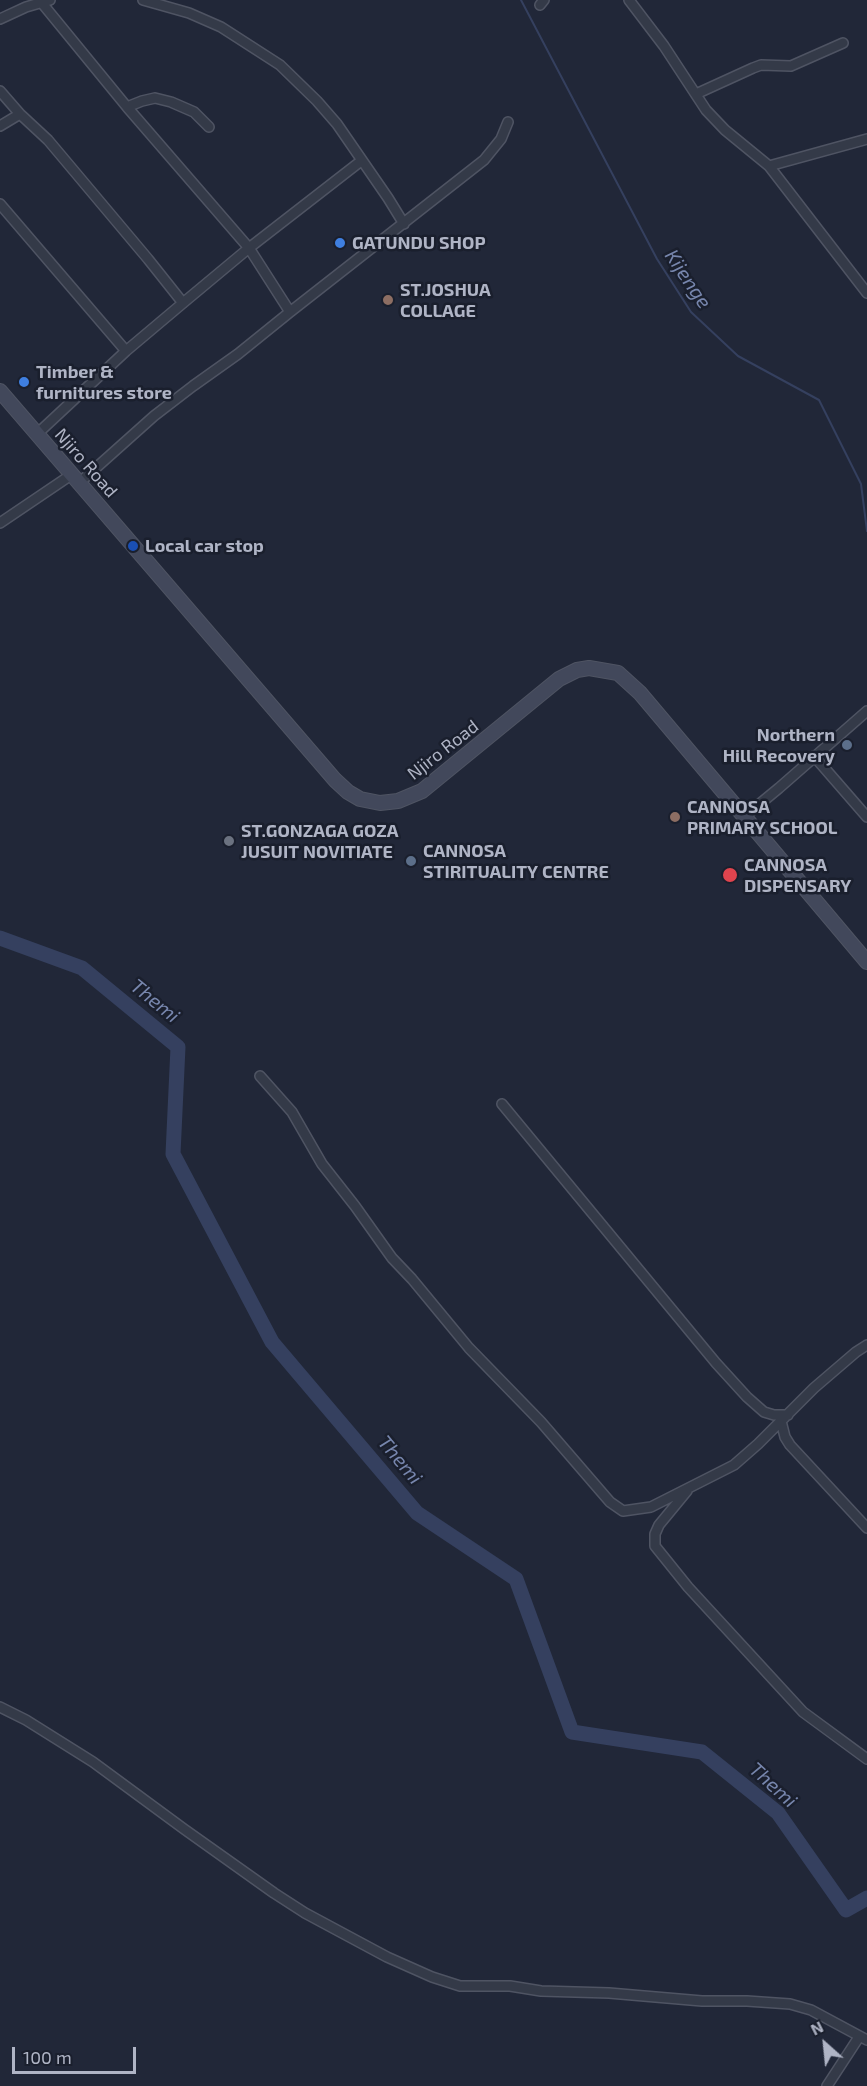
<!DOCTYPE html>
<html>
<head>
<meta charset="utf-8">
<style>
	body { margin:0 }
	#map { position:relative; width:867px; height:2086px; overflow:hidden; background:#212738; font-family:"Exo 2",sans-serif }
	canvas { display:block }
	.north { position:absolute; left:795px; top:2014px; width:60px; height:60px; -webkit-text-stroke:4px #1a1f2d; paint-order:stroke; rotate:333deg; font-size:16px; font-weight:700; line-height:24px; text-align:center; color:#afb4c5 }
	.north::after { content:''; display:block; margin:auto; width:21px; height:27px; background:#afb4c5; clip-path:polygon(50% 0,100% 100%,50% 72%,0 100%) }
	.scale { position:absolute; left:12px; top:2047px; width:124px; height:27px; box-sizing:border-box; border:3px solid #afb4c5; border-top:0; padding-left:8px; font-size:18px; line-height:21px; white-space:nowrap; color:#afb4c5; -webkit-text-stroke:4px #1a1f2d; paint-order:stroke }
</style>
</head>
<body>
<div id="map">
<canvas width="867" height="2086"></canvas>
<div class="north">N</div>
<div class="scale">100 m</div>
</div>
<script>
const ctx = document.querySelector('canvas').getContext('2d');
ctx.lineJoin = 'round';
const shape = rows => new Path2D(rows.map(r => 'M' + r).join(''));
function stroke(path, color, width, dash) { ctx.strokeStyle = color; ctx.lineWidth = width; ctx.lineCap = dash ? 'butt' : 'round'; ctx.setLineDash(dash || []); ctx.stroke(path); }
function write(font, color, halo, rows, align = 'center') {
  ctx.font = font + ' "Exo 2",sans-serif'; ctx.lineWidth = 5; ctx.setLineDash([]); ctx.textBaseline = 'middle'; ctx.strokeStyle = halo; ctx.fillStyle = color; for (const [text, x, y, turn = 0] of rows) {
    ctx.save(); ctx.translate(x, y); ctx.rotate((+turn || 0) * Math.PI / 180); ctx.textAlign = isNaN(turn) ? turn : align; if (halo) ctx.strokeText(text, 0, 0); ctx.fillText(text, 0, 0); ctx.restore();
  }
}
const stream = shape([
	[521,0,657,259,691,312,738,356,819,400,861,484,867,531]
]);
const river = shape([
	[0,938,82,968,178,1047,173,1154,272,1342,417,1513,516,1579,572,1732,702,1752,778,1813,846,1910,867,1898]
]);
const street = shape([
	[143,0,189,13,221,27,280,65,317,101,337,124,388,198,404,224],
	[629,0,664,46,706,110,725,130,769,166,867,139],
	[41,2,127,107,249,248,290,312],
	[540,5,544,0],
	[0,19,26,7,50,0],
	[0,91,20,114,48,140,148,259,183,303],
	[696,94,753,68,761,65,791,66,843,43],
	[127,107,142,101,155,98,171,102,194,112,209,127],
	[0,126,20,114],
	[769,166,867,293],
	[0,204,126,351],
	[37,434,126,351,183,303,249,248,361,161],
	[79,483,154,416,193,386,238,354,290,312,484,160,501,139,508,122],
	[0,523,71,475],
	[814,756,867,817],
	[745,816,779,788,867,711],
	[260,1076,292,1112,322,1164,355,1206,392,1258,412,1279,469,1348,541,1422,610,1502,623,1511,651,1507,734,1465,758,1444,814,1388,856,1352,867,1345],
	[502,1104,716,1363,747,1397,764,1412,774,1415,788,1415],
	[781,1421,785,1437,790,1445,867,1528],
	[687,1491,659,1525,655,1534,655,1546,688,1587,803,1712,867,1759],
	[0,1707,26,1720,93,1762,184,1829,274,1893,305,1913,387,1957,432,1977,460,1986,510,1986,541,1991,609,1993,702,2001,747,2001,790,2004,811,2010,867,2040],
	[827,2086,859,2037]
]);
const secondary = shape([
	[0,391,335,780,348,792,360,799,380,803,398,801,422,791,559,679,577,670,589,668,618,673,640,693,867,962]
]);
const markers = [
	[340,243,6,"#3f7fe0"],
	[388,300,6,"#8d6e63"],
	[24,382,6,"#3f7fe0"],
	[133,546,6,"#1a4fb4"],
	[847,745,6,"#5c6f8a"],
	[675,817,6,"#8d6e63"],
	[229,841,6,"#6b7280"],
	[411,861,6,"#5c6f8a"],
	[730,875,8,"#e0444e"]
];
const poiNames = [
	["GATUNDU SHOP",352,243],
	["ST.JOSHUA",400,290],
	["COLLAGE",400,311],
	["Timber &",36,372],
	["furnitures store",36,393],
	["Local car stop",145,546],
	["Northern",835,735,"right"],
	["Hill Recovery",835,756,"right"],
	["CANNOSA",687,807],
	["PRIMARY SCHOOL",687,828],
	["ST.GONZAGA GOZA",241,831],
	["JUSUIT NOVITIATE",241,852],
	["CANNOSA",423,851],
	["STIRITUALITY CENTRE",423,872],
	["CANNOSA",744,865],
	["DISPENSARY",744,886]
];
const streetNames = [
	["Njiro Road",86,463,49],
	["Njiro Road",443,750,-38]
];
const waterNames = [
	["Kijenge",688,279,56],
	["Themi",155,1001,39],
	["Themi",400,1460,50],
	["Themi",773,1785,42]
];
stroke(stream, '#35405f', 2);
stroke(river, '#35405f', 15);
stroke(street, '#4f5463', 12);
stroke(secondary, '#4f5463', 16);
stroke(street, '#343a48', 9);
stroke(secondary, '#42485b', 14);
for (const [x, y, r, color] of markers) { const dot = new Path2D(); dot.arc(x, y, r, 0, 2 * Math.PI); ctx.fillStyle = color; ctx.fill(dot); stroke(dot, '#1a1f2d', 2); }
write('bold 18px', '#afb4c5', '#1a1f2d', poiNames, 'left');
write('18px', '#afb4c5', '#1a1f2d', streetNames);
write('italic 20px', '#7786ad', '#1a1f2d', waterNames);
</script>
</body>
</html>
